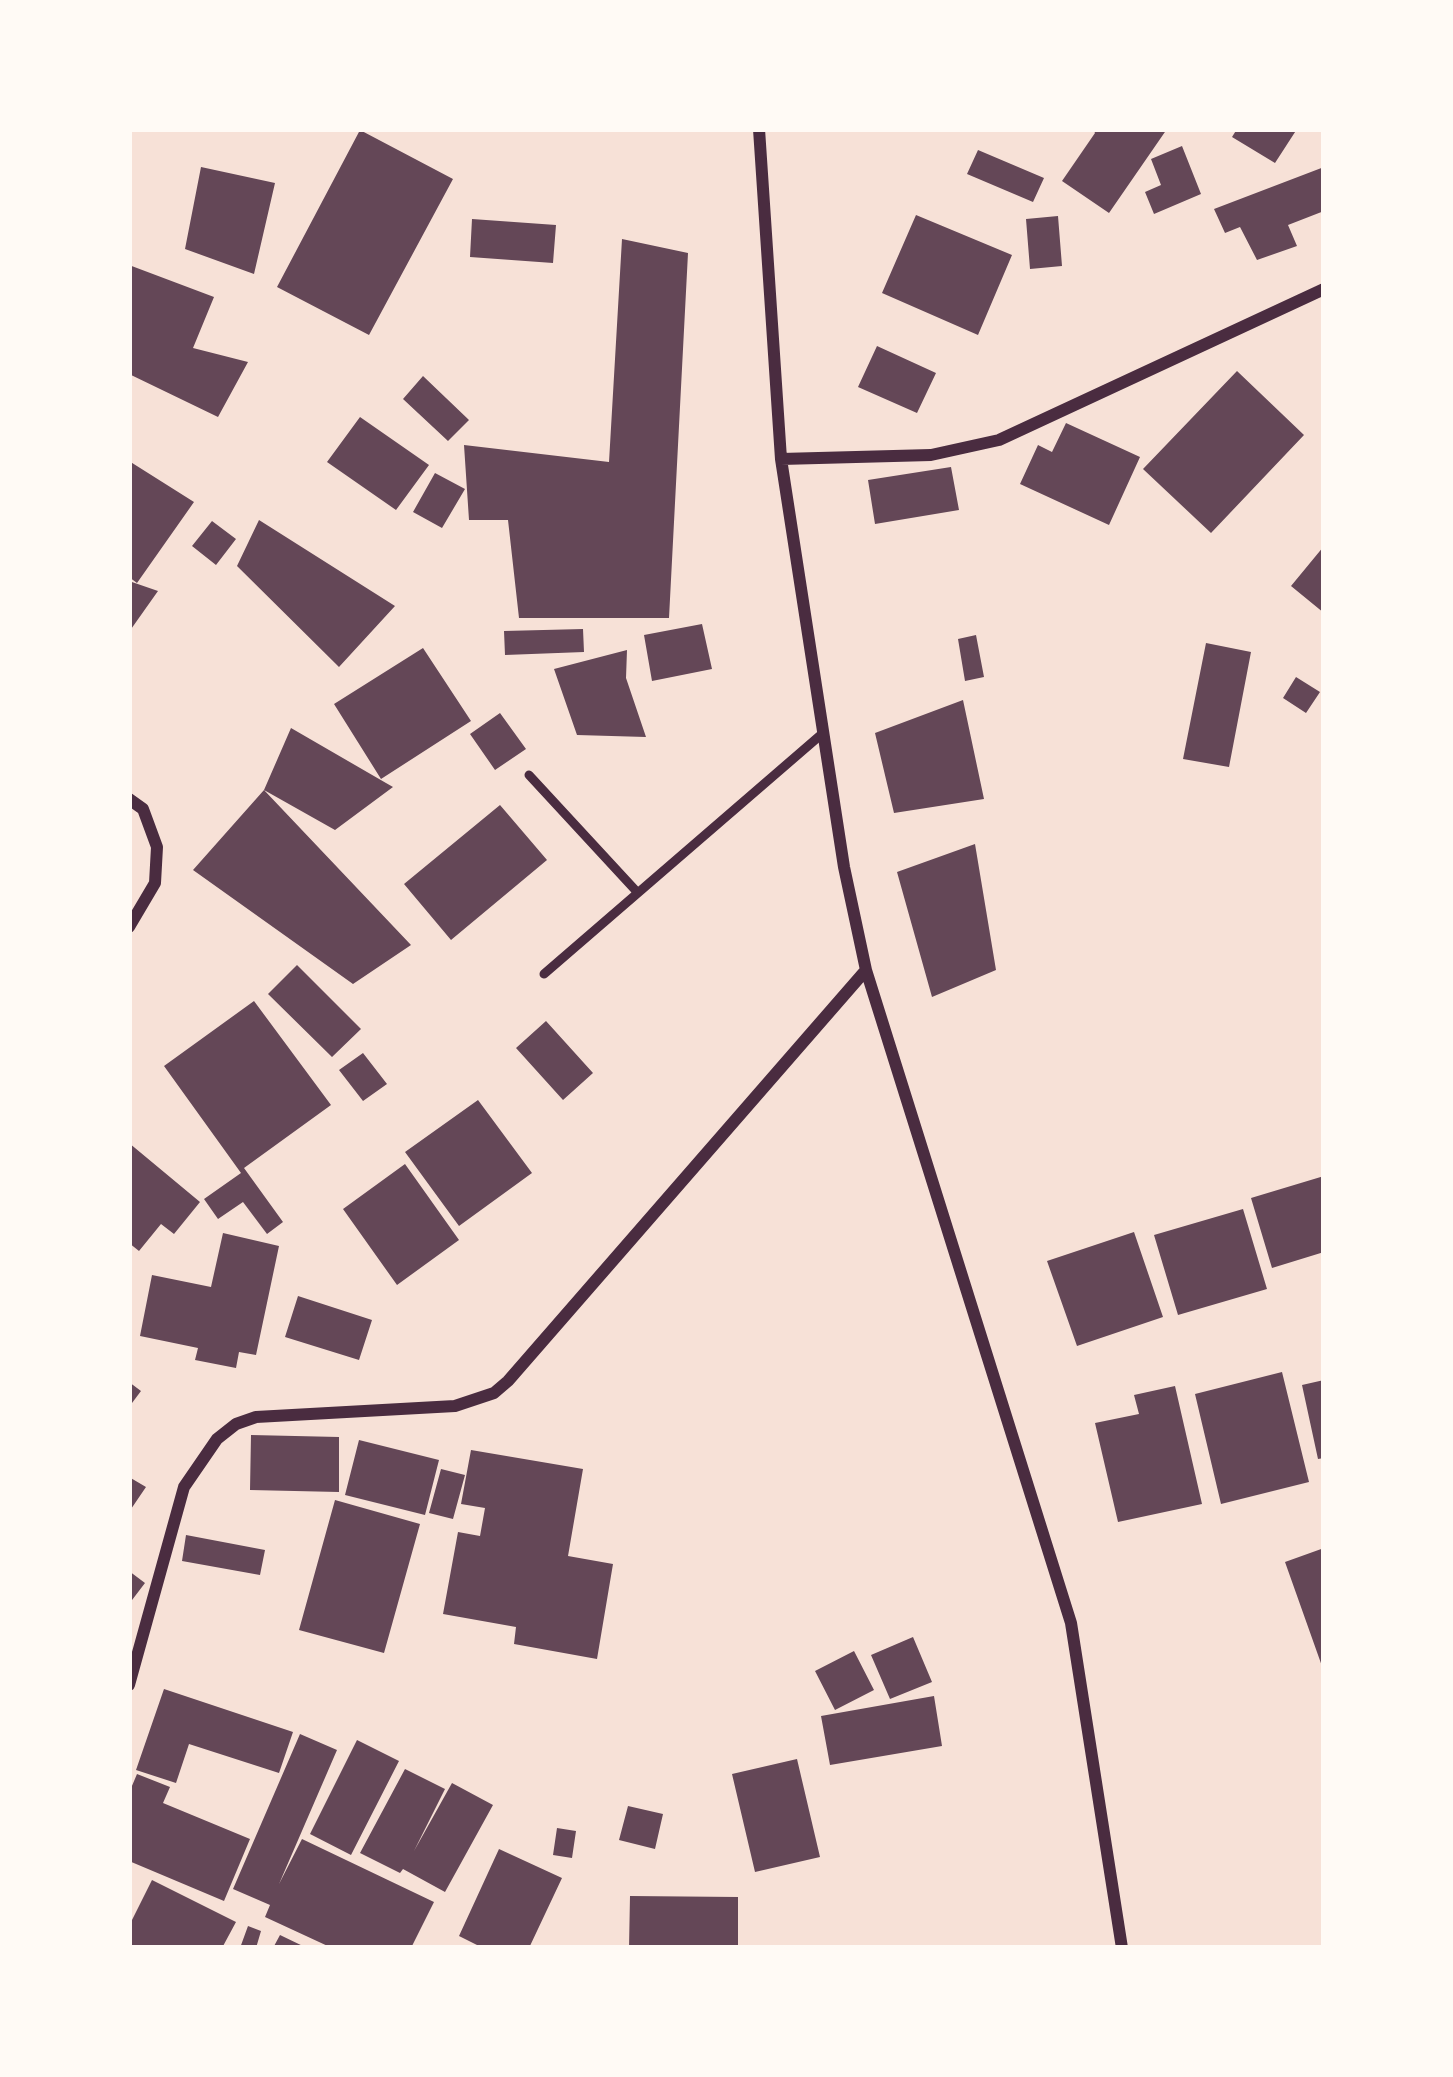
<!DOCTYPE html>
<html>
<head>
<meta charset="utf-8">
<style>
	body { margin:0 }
	#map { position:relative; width:1453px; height:2077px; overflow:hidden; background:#f7e1d7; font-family:"Noto Sans",sans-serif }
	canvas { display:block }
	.frame { position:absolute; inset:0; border:132px solid #fffaf5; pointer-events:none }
</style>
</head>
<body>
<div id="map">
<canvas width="1453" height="2077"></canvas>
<div class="frame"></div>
</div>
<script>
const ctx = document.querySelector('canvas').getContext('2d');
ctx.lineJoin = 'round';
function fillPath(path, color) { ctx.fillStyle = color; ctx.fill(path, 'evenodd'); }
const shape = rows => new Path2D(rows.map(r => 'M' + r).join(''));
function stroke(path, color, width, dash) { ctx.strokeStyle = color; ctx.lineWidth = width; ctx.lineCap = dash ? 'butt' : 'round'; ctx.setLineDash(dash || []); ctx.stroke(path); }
const building = shape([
	[1093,129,1167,129,1109,213,1062,181,1095,133],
	[1237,129,1297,129,1275,163,1232,137],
	[360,130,453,179,369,335,277,287],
	[1182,146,1201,194,1154,214,1145,192,1161,185,1151,159],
	[978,150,1044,178,1033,202,967,174],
	[201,167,275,183,254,274,185,249],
	[1324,167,1324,211,1288,225,1297,246,1257,260,1240,227,1225,233,1214,209],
	[916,215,1012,255,978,335,882,293],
	[1058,216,1062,266,1030,269,1026,219],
	[472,219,556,225,553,263,470,257],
	[622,239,688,253,669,618,519,618,508,520,469,520,464,445,609,462],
	[129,265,214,297,193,348,248,362,218,417,129,374],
	[877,346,936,373,917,413,858,387],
	[1237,371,1304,435,1211,533,1143,469],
	[423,376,469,420,448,441,403,399],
	[360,417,429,465,396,510,327,462],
	[1066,423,1140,457,1109,525,1020,484,1038,445,1052,452],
	[129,461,194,502,137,583,129,577],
	[951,467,959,510,875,524,868,480],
	[435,473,465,489,442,528,413,512],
	[259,520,395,606,339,667,237,566],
	[212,521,236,539,216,565,192,546],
	[1324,546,1324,613,1291,586],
	[129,581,158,591,129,632],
	[702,624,712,669,652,681,644,635],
	[583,629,584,652,505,655,504,631],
	[976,635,984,677,965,681,958,639],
	[1206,643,1251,652,1229,767,1183,759],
	[423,648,471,721,381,779,334,704],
	[627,650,626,678,646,737,577,735,554,669],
	[1296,677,1320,692,1306,713,1283,698],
	[963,700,984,799,894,813,875,733],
	[500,713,526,749,495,770,470,734],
	[291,728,386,783,393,787,335,830,264,790],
	[264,790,411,945,353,984,193,870],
	[500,805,547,860,451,940,404,884],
	[975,844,996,970,932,997,897,872],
	[297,965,361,1029,332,1057,268,994],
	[254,1001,331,1105,244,1168,283,1222,267,1234,243,1202,218,1219,204,1199,241,1173,164,1066],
	[546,1021,593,1073,563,1100,516,1048],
	[363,1053,387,1084,363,1101,339,1070],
	[478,1100,532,1173,459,1226,405,1152],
	[129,1143,200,1202,174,1234,161,1224,139,1251,129,1243],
	[405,1164,459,1240,397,1285,343,1209],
	[1324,1176,1324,1252,1272,1268,1251,1198],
	[1243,1209,1267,1289,1178,1315,1154,1235],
	[1134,1232,1163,1317,1077,1346,1047,1261],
	[223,1233,279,1246,256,1355,239,1352,236,1368,195,1360,198,1348,140,1336,152,1275,211,1287],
	[298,1296,372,1320,359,1360,285,1337],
	[1282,1372,1309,1482,1221,1504,1195,1394],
	[1324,1380,1324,1458,1318,1459,1302,1385],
	[129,1382,141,1391,129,1407],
	[1175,1386,1202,1504,1118,1522,1095,1423,1139,1414,1134,1395],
	[251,1435,339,1437,339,1492,250,1490],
	[359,1440,439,1460,425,1515,345,1495],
	[471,1450,583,1469,568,1556,613,1564,597,1659,514,1644,516,1627,443,1614,458,1532,480,1536,485,1508,461,1504],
	[441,1469,465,1475,453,1519,429,1513],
	[129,1477,146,1487,129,1512],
	[335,1500,420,1524,384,1653,299,1630],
	[186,1535,265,1550,260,1575,182,1561],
	[1324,1548,1324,1669,1323,1669,1285,1562],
	[129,1571,145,1583,129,1604],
	[913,1637,932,1682,890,1699,871,1655],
	[854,1651,874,1690,835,1710,815,1671],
	[164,1689,293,1732,279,1773,189,1744,176,1783,136,1770],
	[934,1696,942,1746,830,1765,821,1716],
	[300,1734,337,1750,279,1884,302,1839,434,1902,411,1948,332,1948,265,1917,270,1905,233,1889],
	[357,1740,399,1761,351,1855,310,1834],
	[797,1759,820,1857,755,1872,732,1774],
	[405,1769,445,1789,414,1851,452,1783,493,1805,445,1892,403,1869,400,1873,360,1853],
	[137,1774,170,1787,163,1803,250,1839,224,1901,129,1861,129,1793],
	[628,1806,663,1814,655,1849,619,1840],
	[557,1828,576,1831,572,1858,553,1855],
	[499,1849,562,1878,529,1948,483,1948,459,1936],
	[152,1880,236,1922,222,1948,129,1948,129,1926],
	[630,1896,738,1897,738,1948,629,1948],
	[248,1926,261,1931,256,1948,240,1948],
	[280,1935,307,1948,273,1948]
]);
const service = shape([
	[529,775,638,893],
	[544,974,823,733]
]);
const minor = shape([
	[759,129,781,459,844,867,866,970,1071,1623,1122,1948],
	[781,459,931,455,999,440,1324,289],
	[129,799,143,809,157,847,155,883,129,927],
	[129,1685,184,1487,217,1439,236,1424,256,1417,455,1406,494,1393,508,1381,866,970]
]);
fillPath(building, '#644757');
stroke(service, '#4a2c40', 9);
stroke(minor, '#4a2c40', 12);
</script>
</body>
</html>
